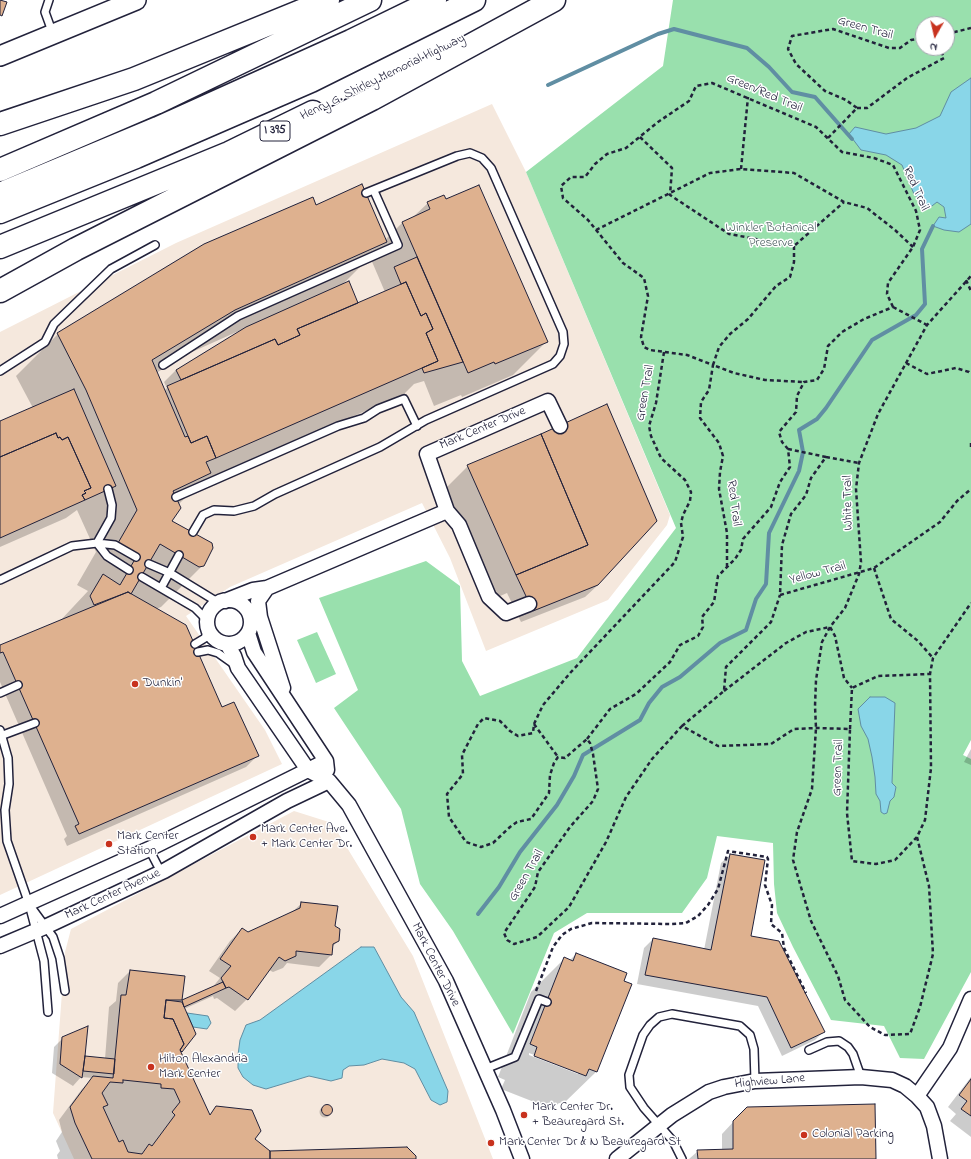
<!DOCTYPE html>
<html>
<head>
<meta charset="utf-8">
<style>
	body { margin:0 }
	#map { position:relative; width:971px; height:1159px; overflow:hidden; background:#fff; font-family:"Indie Flower",sans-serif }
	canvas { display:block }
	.north { position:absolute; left:915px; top:16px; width:40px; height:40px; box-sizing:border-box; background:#fff; border:1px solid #a7a7b1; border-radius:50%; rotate:188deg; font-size:11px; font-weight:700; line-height:16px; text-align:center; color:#22223b }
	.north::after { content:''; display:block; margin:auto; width:14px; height:18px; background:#c8321e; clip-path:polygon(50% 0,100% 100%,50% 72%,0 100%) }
</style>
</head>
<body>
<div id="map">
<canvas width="971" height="1159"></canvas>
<div class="north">N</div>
</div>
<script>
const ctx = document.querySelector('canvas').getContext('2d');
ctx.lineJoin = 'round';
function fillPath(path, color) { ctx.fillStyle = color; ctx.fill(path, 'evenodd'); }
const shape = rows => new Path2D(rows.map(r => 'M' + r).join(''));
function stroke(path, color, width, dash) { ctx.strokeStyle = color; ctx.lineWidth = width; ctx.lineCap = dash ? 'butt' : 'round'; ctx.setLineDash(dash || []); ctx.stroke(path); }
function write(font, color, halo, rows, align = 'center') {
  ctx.font = font + ' "Indie Flower",sans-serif'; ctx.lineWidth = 3; ctx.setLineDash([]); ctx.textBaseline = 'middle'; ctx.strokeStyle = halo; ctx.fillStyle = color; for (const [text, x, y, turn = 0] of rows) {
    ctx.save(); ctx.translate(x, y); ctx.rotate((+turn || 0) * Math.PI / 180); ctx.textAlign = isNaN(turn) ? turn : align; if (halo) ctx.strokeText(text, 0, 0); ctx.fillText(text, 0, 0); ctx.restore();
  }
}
const built = shape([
	[492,104,526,172,670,515,667,525,608,600,486,651,450,558,422,503,230,587,186,616,265,730,282,764,0,895,0,332,176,243],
	[294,811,332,823,413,956,493,1159,74,1159,53,1113,65,952,71,929]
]);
const green = shape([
	[673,0,971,0,971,740,963,755,971,759,971,972,924,1059,900,1058,884,1026,831,1020,793,947,777,913,774,884,773,843,717,836,707,878,682,913,587,913,554,933,513,1034,453,931,420,884,401,809,334,708,358,690,319,598,426,561,460,586,462,661,480,696,577,658,676,528,526,172,663,66],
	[923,24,947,24,947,48,923,48],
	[317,632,336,674,316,683,297,640]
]);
const water = shape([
	[971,78,971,224,959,232,944,230,933,226,939,217,946,218,944,207,937,202,928,209,914,194,902,165,886,155,861,150,849,134,855,127,886,134,916,128,940,116,951,92,971,78],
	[870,697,885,697,895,703,892,783,896,787,894,797,890,801,887,813,884,814,881,812,880,801,876,794,875,777,872,757,868,739,861,726,858,709,870,697],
	[361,947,374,947,401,997,414,1012,448,1091,447,1102,440,1105,431,1100,415,1069,404,1063,382,1059,364,1065,349,1066,343,1070,342,1078,331,1081,309,1076,266,1089,253,1085,243,1077,238,1068,238,1055,240,1040,246,1025,260,1020,361,947],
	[187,1013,208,1016,211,1023,207,1029,193,1027,187,1013]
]);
const shadow = shape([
	[428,203,546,342,513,375,462,397,461,395,434,406,424,381,414,384,404,394,199,484,178,505,171,521,203,565,161,607,156,609,221,708,257,756,246,767,67,846,64,839,67,836,0,682,0,646,59,622,88,591,77,585,96,552,77,510,66,518,0,547,0,423,33,408,16,376,58,334,316,206,385,240,402,223,412,218],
	[370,257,385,292,354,305,341,286],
	[241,330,242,331,176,370,164,382,167,388,164,391,156,373,192,352],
	[468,466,598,585,585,597,521,622,507,593,491,600,443,491],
	[971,749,971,765,964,762],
	[730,855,764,861,750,936,824,1031,815,1040,782,1056,758,1006,637,984,644,948,653,939,704,950,721,863],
	[302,903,334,926,338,941,332,947,331,955,319,967,287,963,283,968,273,972,269,970,247,999,235,1011,217,998,214,999,213,996,184,1009,194,1033,180,1052,209,1116,217,1107,270,1152,415,1159,58,1159,57,1155,60,1151,56,1141,62,1132,59,1120,82,1089,93,1078,81,1077,73,1086,52,1073,54,1047,63,1038,83,1059,85,1057,105,1059,109,1007,116,1001,118,983,130,971,184,976,181,1002,212,988,220,978,209,971,230,941,242,929,248,933,291,913],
	[576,954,597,1071,563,1104,559,1103,552,1109,501,1089,505,1080,498,1077,531,992,564,959,569,961],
	[529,1053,578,1072,578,1074,529,1055],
	[971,1077,971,1137,950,1121,956,1114,948,1107],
	'319.5 1112a5.5 5.5 0 1 1 11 0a5.5 5.5 0 1 1-11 0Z',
	[735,1120,875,1159,689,1159,698,1151,722,1150,722,1134]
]);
const stream = shape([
	[548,85,658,34,674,29,747,48,769,67,792,92,815,97,852,139],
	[478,914,499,887,520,852,557,805,574,776,583,755,640,720,649,703,662,687,680,677,720,643,746,630,756,599,766,584,769,533,799,471,803,452,799,430,817,419,826,408,872,340,916,315,925,304,922,249,933,226]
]);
const building = shape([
	[0,0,7,2,2,16,0,15,0,0],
	[362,184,387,242,235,310,152,360,185,437,188,436,191,443,207,436,216,458,206,462,211,473,173,491,181,508,172,521,212,543,213,548,204,566,199,567,160,544,131,594,128,592,94,605,90,596,103,574,120,585,138,554,118,543,137,510,86,390,57,333,204,244,313,197,316,205,362,184],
	[479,185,548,342,495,364,494,362,468,373,402,222,430,209,427,202,444,195,446,199,479,185],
	[417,257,463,362,424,373,422,368,438,361,426,333,433,329,426,313,421,316,406,282,401,284,394,267,417,257],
	[349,281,358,303,297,329,300,335,278,345,275,339,181,380,176,370,246,327,349,281],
	[406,282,421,316,426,313,433,329,426,333,438,361,216,458,207,436,191,443,167,386,275,339,278,345,300,335,297,329,406,282],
	[74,389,116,486,85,500,82,495,86,493,84,491,91,488,68,437,62,440,60,437,58,438,56,433,0,457,0,421,74,389],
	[607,404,657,521,598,585,533,611,516,575,588,545,541,434,607,404],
	[56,433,58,438,60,437,62,440,68,437,91,488,84,491,86,493,82,495,85,500,0,538,0,457,56,433],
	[541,434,588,545,516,575,467,465,541,434],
	[128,592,186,625,222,707,234,702,259,756,79,834,75,826,79,824,3,652,0,653,0,645,128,592],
	[730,854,765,860,751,936,779,941,825,1032,791,1048,767,997,645,975,653,938,711,950,730,854],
	[301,902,338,906,335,926,340,929,339,941,333,944,332,955,296,951,296,956,285,961,279,957,248,1000,229,987,226,988,221,978,231,966,220,959,242,928,248,932,300,908,301,902],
	[576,953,627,973,624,981,632,984,597,1072,589,1069,586,1076,534,1056,537,1047,530,1044,564,957,573,961,576,953],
	[130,970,185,976,182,1000,166,1000,164,1018,173,1019,184,1044,180,1050,210,1115,216,1106,252,1110,261,1131,255,1139,270,1151,270,1159,92,1159,75,1123,70,1107,93,1076,113,1078,121,995,126,995,130,970],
	[223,982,226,988,184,1007,182,1000,223,982],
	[166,1000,182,1002,196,1034,182,1052,180,1050,184,1044,173,1019,164,1018,166,1000],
	[88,1026,85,1056,82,1078,60,1064,62,1037,88,1026],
	[85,1056,115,1059,114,1074,83,1071,85,1056],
	[971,1079,971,1116,961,1109,967,1101,959,1095,971,1079],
	[123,1080,161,1084,161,1088,174,1089,180,1102,172,1112,175,1115,152,1146,149,1144,142,1154,128,1152,123,1140,119,1142,103,1107,108,1105,102,1093,110,1082,123,1083,123,1080],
	[875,1104,876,1159,698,1159,697,1150,733,1149,733,1121,747,1107,875,1104],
	'321.5 1110a5.5 5.5 0 1 1 11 0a5.5 5.5 0 1 1-11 0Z',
	[407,1147,416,1156,416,1159,270,1159,270,1151,407,1147]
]);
const path = shape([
	[947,34,971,28],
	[857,108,867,108,907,78,944,58,940,48],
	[640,137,672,168,670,195,729,234,794,246,844,202],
	[828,138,857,108,846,100,825,91,796,64,788,49,792,36,833,29,889,48,900,48,911,40,923,38],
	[741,169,748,97],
	[596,230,710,173,741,169,794,173,844,202,867,208,895,230,913,247],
	[794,246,794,262,790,277,776,286,748,319,730,334,719,347,713,365,734,373,765,380,804,382],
	[966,280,971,291],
	[893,307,927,325],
	[664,352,656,403,649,426,651,436,661,458,685,480,691,492,690,501,683,515,681,523,683,537,675,562,571,672,543,705,534,724,533,733,518,736,510,731,500,721,484,718,478,724,462,755,463,774,447,794,449,817,466,842,481,847,493,843,510,827,517,822,531,819,549,793,550,775,554,763,558,757,565,758,587,739,590,743,593,754,598,789,593,801,570,827,538,872,535,887,504,933,507,940,514,944,537,937,569,907,606,842,626,797,652,759,682,726,718,746,771,744,794,729,816,728,850,729,847,813,852,861,876,864,895,860,917,837,925,820,931,768,930,674,933,658,971,603],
	[906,363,927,374,956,368,969,372,971,374],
	[971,443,971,447],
	[788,449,826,457,811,478,806,495,791,514,782,545,780,595,874,568,940,522,957,501,971,489],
	[788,449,782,442,779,432,796,412,797,396,804,382,817,380,824,369,828,346,842,332,864,319,893,307],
	[826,457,859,463],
	[727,567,727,533,719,489,720,472,723,456,719,443,700,418,701,402,709,390,713,365,687,355,650,350,644,347,641,337,648,296,644,278,623,263,588,220,563,198,561,186,571,177,585,177,595,164,607,154,626,148,658,122,689,101,696,86,712,83,816,127,842,152,874,158,893,165,916,211,920,230,913,247,888,283,887,294,893,307],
	[874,568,891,619,918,641,933,658],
	[724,691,786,643,806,632,830,627,835,636,844,678,852,688],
	[534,724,558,757],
	[682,726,724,691,726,667,771,622,780,595],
	[850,729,852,688,878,676,930,674],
	[587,739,610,709,636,694,670,662,680,645,698,636,703,627,702,617,714,602,718,576,735,559,741,550,743,539,771,507,780,482,790,467,788,449],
	[917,837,929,886,933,954,920,1007,910,1034,885,1035,870,1027,845,1000,838,976,811,921,793,860,797,832,812,789,816,728,815,706,816,680,822,642,830,627,845,608,859,574,861,562,856,489,859,463,878,414,927,325,971,276],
	[536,991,553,947,562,935,571,929,592,923,671,924,686,923,698,916,708,905,718,889,728,851,767,857,768,859,765,885,772,905,771,924,782,933,784,948,806,993]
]);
const lane = shape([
	[49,0,45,12,53,34],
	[163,365,238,316,398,245,374,191],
	[0,371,45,342,54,324,111,269,155,245],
	[176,497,338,426,364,418,378,409,404,399,417,426],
	[193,532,203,515,214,510,234,511,254,506,275,494,380,447,426,420,553,364,560,356,564,344,563,332,491,168,482,158,470,153,457,156,366,193],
	[97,543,111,518,112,505,108,489],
	[97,543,107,556,129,570],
	[149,564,170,573,219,603],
	[142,577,195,608,207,620],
	[0,580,72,546,97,543,115,545,136,557],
	[161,588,179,555],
	[195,644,205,638,208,629],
	[198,652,208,650,218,653,235,665],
	[0,693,18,685],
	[0,730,8,758,9,784,5,810,7,841,29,904,44,961,48,1012],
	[3,735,35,723],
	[149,849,161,872],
	[31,907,53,937,60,958,65,991],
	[809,1050,827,1042,839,1041,848,1047,853,1054,861,1077],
	[485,1069,515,1057,539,999,547,1002],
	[682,1159,673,1141,644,1108,630,1087,629,1075,643,1035,650,1025,659,1017,672,1014,740,1026,750,1035,754,1049,755,1081]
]);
const street = shape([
	[447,511,459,525,489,597,506,613,529,604],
	[267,588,258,601,260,617,283,688],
	'207 622a22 22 0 1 1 44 0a22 22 0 1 1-44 0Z',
	[225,601,253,590,267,588,447,511,427,454,548,401,560,426],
	[248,633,254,652,326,761,327,770],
	[227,644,234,656,238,668,308,770,329,781,349,805,446,981,503,1110,522,1159],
	[0,916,149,849,326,761],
	[0,946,45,927,164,871,287,801,329,781],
	[917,1096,950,1048,971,999],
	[617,1159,672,1115,709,1092,724,1087,755,1081,861,1077,892,1080,905,1086,917,1096,927,1107,934,1126,940,1159]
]);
const secondary = shape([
	[0,56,136,0]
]);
const highway = shape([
	[0,124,134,79,328,0],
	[0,170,156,103,370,0],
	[0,194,158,128,351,41,435,0],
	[0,212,136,157,311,81,474,0],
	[0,247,229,153,313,112],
	[0,291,76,249,372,99,554,0]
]);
const markers = [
	[135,684,4,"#c8321e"],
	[253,837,4,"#c8321e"],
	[109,844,4,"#c8321e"],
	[151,1067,4,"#c8321e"],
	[524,1115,4,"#c8321e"],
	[804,1135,4,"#c8321e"],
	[491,1143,4,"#c8321e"]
];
const shields = [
	[275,131,30]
];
const shieldNames = [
	["I 395",275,131]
];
const streetNames = [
	["Green Trail",865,29,16],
	["Henry G. Shirley Memorial Highway",383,78,-26],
	["Green/Red Trail",764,94,23],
	["Red Trail",915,189,66],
	["Green Trail",646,393,-80],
	["Mark Center Drive",483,429,-23],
	["Red Trail",733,503,83],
	["White Trail",849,503,-91],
	["Yellow Trail",818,574,-15],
	["Green Trail",839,768,-88],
	["Green Trail",527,876,-60],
	["Mark Center Avenue",113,895,-25],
	["Mark Center Drive",435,965,63],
	["Highview Lane",770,1082,-5]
];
const parkNames = [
	["Winkler Botanical",771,229],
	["Preserve",771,244]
];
const poiNames = [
	["Dunkin'",143,684],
	["Mark Center Ave.",261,830],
	["+ Mark Center Dr.",261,845],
	["Mark Center",117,837],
	["Station",117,852],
	["Hilton Alexandria",159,1060],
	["Mark Center",159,1075],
	["Mark Center Dr.",532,1108],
	["+ Beauregard St.",532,1123],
	["Colonial Parking",812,1135],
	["Mark Center Dr & N Beauregard St",499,1143]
];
fillPath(built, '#f5e8dd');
fillPath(green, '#99e0ad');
fillPath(water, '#89d6e8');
stroke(water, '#608ea3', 1);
fillPath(shadow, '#0003');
stroke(stream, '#608ea3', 4);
fillPath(building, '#deb18f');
stroke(building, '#22223b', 1);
stroke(lane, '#22223b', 10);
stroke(street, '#22223b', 17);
stroke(secondary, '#22223b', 22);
stroke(highway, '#22223b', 25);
stroke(path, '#22223b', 2.5, [4, 3]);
stroke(lane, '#fff', 7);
stroke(street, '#fff', 14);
stroke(secondary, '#fff', 19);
stroke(highway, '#fff', 22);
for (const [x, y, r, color] of markers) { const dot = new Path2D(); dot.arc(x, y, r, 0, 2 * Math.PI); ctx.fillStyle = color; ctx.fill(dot); stroke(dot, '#fff', 1.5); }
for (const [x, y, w] of shields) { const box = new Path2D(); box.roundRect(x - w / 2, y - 10, w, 20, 3); ctx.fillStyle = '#fff'; ctx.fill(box); stroke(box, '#22223b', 1); }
write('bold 12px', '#22223b', null, shieldNames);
write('13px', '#22223b', '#fff', streetNames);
write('13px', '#465b5d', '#fff', parkNames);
write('13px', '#22223b', '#fff', poiNames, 'left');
</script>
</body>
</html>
